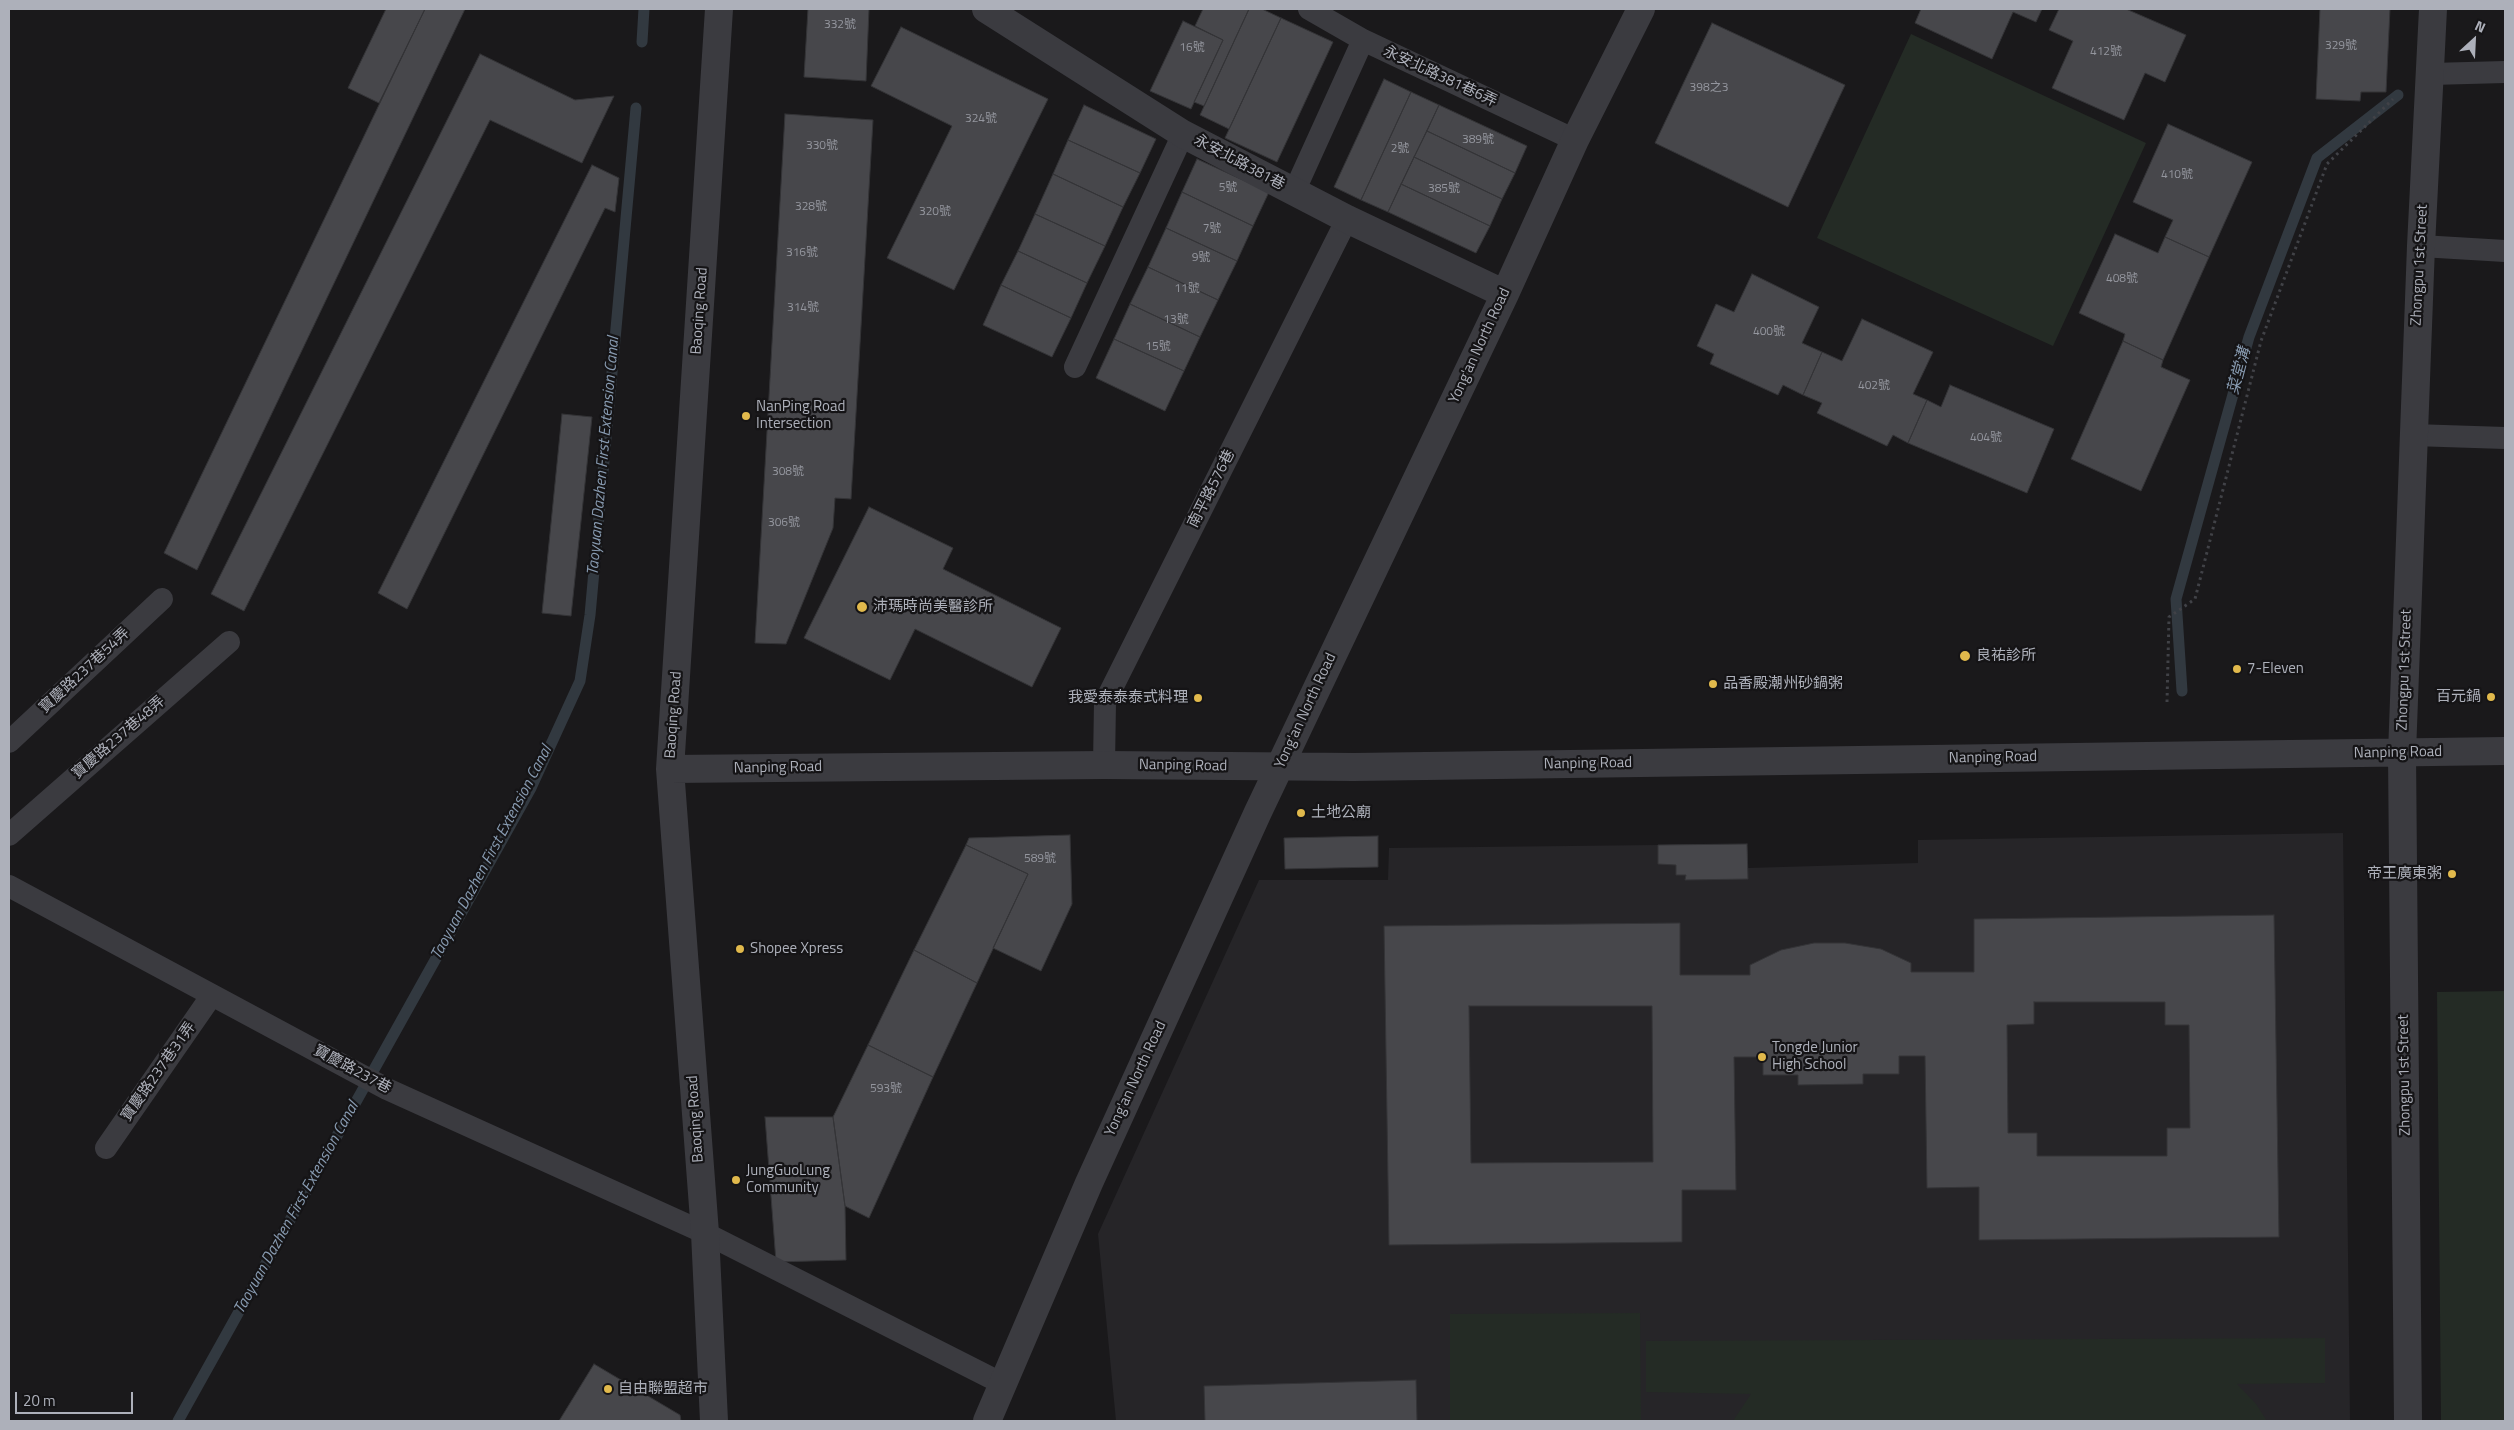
<!DOCTYPE html>
<html>
<head>
<meta charset="utf-8">
<style>
	body { margin:0 }
	#map { position:relative; width:2514px; height:1430px; overflow:hidden; background:#1a191b; font-family:"Titillium Web",sans-serif }
	canvas { display:block }
	.frame { position:absolute; inset:0; border:10px solid #adb0ba; pointer-events:none }
	.north { position:absolute; left:2449px; top:15px; width:50px; height:50px; -webkit-text-stroke:4px #151416; paint-order:stroke; rotate:25deg; font-size:14px; font-weight:700; line-height:20px; text-align:center; color:#adb0ba }
	.north::after { content:''; display:block; margin:auto; width:18px; height:22px; background:#adb0ba; clip-path:polygon(50% 0,100% 100%,50% 72%,0 100%) }
	.scale { position:absolute; left:15px; top:1392px; width:118px; height:22px; box-sizing:border-box; border:2px solid #adb0ba; border-top:0; padding-left:6px; font-size:15px; line-height:18px; white-space:nowrap; color:#adb0ba; -webkit-text-stroke:4px #151416; paint-order:stroke }
</style>
</head>
<body>
<div id="map">
<canvas width="2514" height="1430"></canvas>
<div class="frame"></div>
<div class="north">N</div>
<div class="scale">20 m</div>
</div>
<script>
const ctx = document.querySelector('canvas').getContext('2d');
ctx.lineJoin = 'round';
function fillPath(path, color) { ctx.fillStyle = color; ctx.fill(path, 'evenodd'); }
const shape = rows => new Path2D(rows.map(r => 'M' + r).join(''));
function stroke(path, color, width, dash) { ctx.strokeStyle = color; ctx.lineWidth = width; ctx.lineCap = dash ? 'butt' : 'round'; ctx.setLineDash(dash || []); ctx.stroke(path); }
function write(font, color, halo, rows, align = 'center') {
  ctx.font = font + ' "Titillium Web","Noto Sans TC",sans-serif'; ctx.lineWidth = 4.5; ctx.setLineDash([]); ctx.textBaseline = 'middle'; ctx.strokeStyle = halo; ctx.fillStyle = color; for (const [text, x, y, turn = 0] of rows) {
    ctx.save(); ctx.translate(x, y); ctx.rotate((+turn || 0) * Math.PI / 180); ctx.textAlign = isNaN(turn) ? turn : align; if (halo) ctx.strokeText(text, 0, 0); ctx.fillText(text, 0, 0); ctx.restore();
  }
}
const built = shape([
	[2343,833,2350,1421,1116,1421,1098,1234,1259,880,1388,880,1389,848,1747,844,1748,868,1918,863,1918,840]
]);
const green = shape([
	[1911,34,2146,143,2053,346,1817,238],
	[2505,991,2505,1421,2441,1421,2437,992],
	[1640,1313,1641,1421,1450,1421,1450,1314],
	[2325,1338,2325,1383,2237,1384,2256,1404,2267,1421,1733,1421,1751,1394,1646,1392,1646,1341]
]);
const stream = shape([
	[642,42,644,9],
	[2182,691,2176,599,2249,337,2317,158,2398,95],
	[178,1421,531,788,580,681,590,615,636,108]
]);
const building = shape([
	[386,9,425,9,379,103,348,88,386,9],
	[425,9,465,9,197,570,164,553,425,9],
	[808,9,869,9,866,81,804,77,808,9],
	[1203,9,1249,9,1204,106,1194,102,1223,40,1195,26,1203,9],
	[1249,9,1262,9,1281,18,1229,129,1200,115,1249,9],
	[1921,9,2042,9,2036,22,2013,12,1992,59,1915,23,1921,9],
	[2059,9,2126,9,2186,35,2165,82,2145,73,2124,120,2052,88,2073,41,2049,30,2059,9],
	[2320,9,2390,9,2386,92,2361,92,2360,101,2316,99,2320,9],
	[1281,18,1333,42,1277,162,1225,138,1281,18],
	[1183,21,1223,40,1191,109,1150,91,1183,21],
	[1712,23,1845,85,1788,207,1655,143,1712,23],
	[901,27,1048,99,954,290,887,258,952,126,871,86,901,27],
	[480,54,575,100,614,96,582,163,490,120,244,611,211,594,480,54],
	[1384,79,1411,92,1361,200,1334,187,1384,79],
	[1411,92,1439,105,1388,212,1361,200,1411,92],
	[1084,105,1156,139,1140,173,1068,140,1084,105],
	[1439,105,1527,146,1515,173,1427,131,1439,105],
	[785,114,873,120,851,499,835,498,833,528,786,644,755,643,785,114],
	[2168,124,2252,162,2209,257,2165,237,2173,220,2133,202,2168,124],
	[1427,131,1515,173,1502,199,1414,157,1427,131],
	[1068,140,1140,173,1123,207,1053,174,1068,140],
	[1414,157,1502,199,1490,226,1401,184,1414,157],
	[1197,159,1269,192,1253,226,1182,192,1197,159],
	[592,165,619,178,615,212,605,208,407,609,378,593,592,165],
	[1053,174,1123,207,1105,246,1035,214,1053,174],
	[1401,184,1490,226,1476,253,1388,212,1401,184],
	[1182,192,1253,226,1237,261,1166,228,1182,192],
	[1035,214,1105,246,1087,283,1018,251,1035,214],
	[1166,228,1237,261,1218,300,1148,267,1166,228],
	[2115,234,2158,253,2165,237,2209,257,2163,360,2123,341,2125,334,2079,313,2115,234],
	[1018,251,1087,283,1071,318,1001,285,1018,251],
	[1148,267,1218,300,1200,337,1130,304,1148,267],
	[1752,274,1819,307,1802,343,1822,352,1803,395,1783,385,1778,395,1710,364,1714,354,1697,346,1716,304,1734,312,1752,274],
	[1001,285,1071,318,1052,357,983,325,1001,285],
	[1130,304,1200,337,1184,371,1114,339,1130,304],
	[1862,319,1933,352,1913,394,1927,400,1908,443,1893,435,1887,446,1817,413,1822,403,1803,395,1822,352,1842,361,1862,319],
	[1114,339,1184,371,1165,411,1096,378,1114,339],
	[2123,341,2163,360,2161,367,2190,380,2141,491,2071,459,2123,341],
	[1950,385,2054,429,2027,493,1908,443,1927,400,1941,407,1950,385],
	[562,414,592,417,571,616,542,613,562,414],
	[869,507,953,548,943,569,1061,628,1032,687,915,629,890,680,804,638,869,507],
	[1070,835,1072,904,1041,971,993,948,1028,874,966,845,969,838,1070,835],
	[1378,836,1378,867,1285,869,1284,838,1378,836],
	[1747,844,1748,879,1685,880,1686,875,1676,875,1676,865,1658,864,1658,845,1747,844],
	[966,845,1028,874,977,983,914,950,966,845],
	[2274,915,2279,1237,1979,1240,1979,1187,1927,1188,1925,1056,1899,1056,1899,1074,1863,1074,1863,1084,1798,1085,1798,1075,1763,1075,1763,1057,1734,1057,1736,1190,1682,1190,1682,1242,1389,1245,1384,926,1680,923,1680,975,1750,975,1750,965,1781,950,1814,943,1845,943,1881,949,1911,963,1911,972,1974,972,1974,919,2274,915],
	[2034,1002,2165,1002,2165,1025,2189,1025,2190,1128,2167,1128,2167,1156,2037,1156,2037,1133,2008,1133,2007,1025,2034,1024,2034,1002],
	[1469,1006,1652,1006,1653,1162,1471,1163,1469,1006],
	[914,950,977,983,933,1077,868,1045,914,950],
	[868,1045,933,1077,869,1218,845,1206,833,1117,868,1045],
	[765,1117,833,1117,845,1206,846,1260,776,1262,765,1117],
	[594,1364,680,1415,681,1421,559,1421,594,1364],
	[1416,1380,1417,1421,1205,1421,1204,1386,1416,1380]
]);
const path = shape([
	[2167,702,2169,617,2195,599,2261,341,2327,164,2393,99]
]);
const lane = shape([
	[1309,9,1363,40,1575,140],
	[2431,74,2505,72],
	[1294,192,1363,40],
	[2421,246,2505,251],
	[1075,367,1183,134],
	[2413,435,2505,438],
	[9,742,162,599],
	[1104,765,1105,702,1347,219],
	[9,835,229,642],
	[9,886,387,1089,705,1233,1003,1384],
	[106,1148,212,995]
]);
const street = shape([
	[986,9,1183,134,1347,219,1505,294],
	[670,769,1104,765,1354,767,2505,751],
	[714,1421,705,1233,670,769,719,9],
	[987,1421,1089,1183,1258,812,1505,294,1575,140,1641,9],
	[2408,1421,2402,753,2421,246,2433,9]
]);
const markers = [
	[746,416,5,"#e1b94c"],
	[862,607,6,"#e1b94c"],
	[1965,656,6,"#e1b94c"],
	[2237,669,5,"#e1b94c"],
	[1713,684,5,"#e1b94c"],
	[2491,697,5,"#e1b94c"],
	[1198,698,5,"#e1b94c"],
	[1301,813,5,"#e1b94c"],
	[2452,874,5,"#e1b94c"],
	[740,949,5,"#e1b94c"],
	[1762,1057,5,"#e1b94c"],
	[736,1180,5,"#e1b94c"],
	[608,1389,5,"#e1b94c"]
];
const numberNames = [
	["332號",840,25],
	["329號",2341,46],
	["16號",1192,48],
	["412號",2106,52],
	["398之3",1709,88],
	["324號",981,119],
	["389號",1478,140],
	["330號",822,146],
	["2號",1400,149],
	["410號",2177,175],
	["5號",1228,188],
	["385號",1444,189],
	["328號",811,207],
	["320號",935,212],
	["7號",1212,229],
	["316號",802,253],
	["9號",1201,258],
	["408號",2122,279],
	["11號",1187,289],
	["314號",803,308],
	["13號",1176,320],
	["400號",1769,332],
	["15號",1158,347],
	["402號",1874,386],
	["404號",1986,438],
	["308號",788,472],
	["306號",784,523],
	["589號",1040,859],
	["593號",886,1089]
];
const streetNames = [
	["永安北路381巷6弄",1440,77,25],
	["永安北路381巷",1239,163,28],
	["Zhongpu 1st Street",2420,265,-87],
	["Baoqing Road",700,311,-86],
	["Yong'an North Road",1480,346,-65],
	["南平路576巷",1212,489,-63],
	["Zhongpu 1st Street",2405,670,-88],
	["寶慶路237巷54弄",85,671,-43],
	["Yong'an North Road",1306,711,-65],
	["Baoqing Road",674,715,-86],
	["寶慶路237巷48弄",119,738,-41],
	["Nanping Road",2398,753,-1],
	["Nanping Road",1993,758,-1],
	["Nanping Road",1588,764,-1],
	["Nanping Road",1183,766,1],
	["Nanping Road",778,768,-1],
	["寶慶路237巷",352,1070,28],
	["寶慶路237巷31弄",159,1072,-55],
	["Zhongpu 1st Street",2405,1075,-91],
	["Yong'an North Road",1136,1079,-65],
	["Baoqing Road",696,1119,-94]
];
const poiNames = [
	["NanPing Road",756,407],
	["Intersection",756,424],
	["沛瑪時尚美醫診所",873,607],
	["良祐診所",1976,656],
	["7-Eleven",2247,669],
	["品香殿潮州砂鍋粥",1723,684],
	["百元鍋",2481,697,"right"],
	["我愛泰泰泰式料理",1188,698,"right"],
	["土地公廟",1311,813],
	["帝王廣東粥",2442,874,"right"],
	["Shopee Xpress",750,949],
	["Tongde Junior",1772,1048],
	["High School",1772,1065],
	["JungGuoLung",746,1171],
	["Community",746,1188],
	["自由聯盟超市",618,1389]
];
const waterNames = [
	["菜堂溝",2240,371,-75],
	["Taoyuan Dazhen First Extension Canal",604,456,-85],
	["Taoyuan Dazhen First Extension Canal",492,853,-62],
	["Taoyuan Dazhen First Extension Canal",297,1208,-61]
];
fillPath(built, '#262528');
fillPath(green, '#242b25');
stroke(stream, '#323940', 11);
fillPath(building, '#47474b');
stroke(building, '#343437', 1);
stroke(path, '#414247', 3, [2.5, 4]);
stroke(lane, '#3b3b40', 22);
stroke(street, '#3b3b40', 28);
for (const [x, y, r, color] of markers) { const dot = new Path2D(); dot.arc(x, y, r, 0, 2 * Math.PI); ctx.fillStyle = color; ctx.fill(dot); stroke(dot, '#151416', 2); }
write('12px', '#94969e', null, numberNames);
write('15px', '#adb0ba', '#151416', streetNames);
write('15px', '#adb0ba', '#151416', poiNames, 'left');
write('italic 16px', '#889bb1', '#151416', waterNames);
</script>
</body>
</html>
